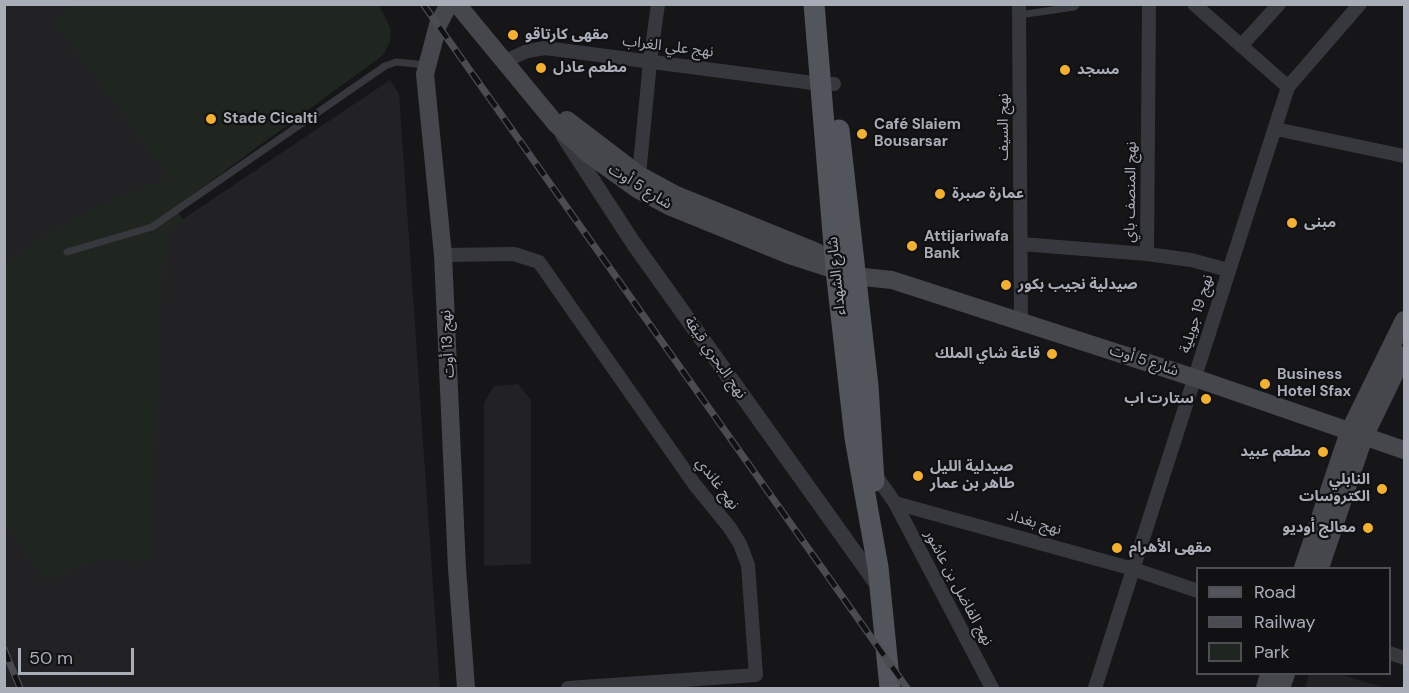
<!DOCTYPE html>
<html>
<head>
<meta charset="utf-8">
<style>
	body { margin:0 }
	#map { position:relative; width:1409px; height:693px; overflow:hidden; background:#161618; font-family:"DM Sans",sans-serif }
	canvas { display:block }
	.frame { position:absolute; inset:0; border:6px solid #a8adb8; pointer-events:none }
	.legend { position:absolute; left:1196px; top:567px; width:195px; height:108px; box-sizing:border-box; background:#111113; border:2px solid #4d4f55; margin:0; padding:8px 10px; list-style:none; font-size:18px; color:#a8adb8 }
	.legend li { display:flex; align-items:center; gap:12px; height:30px }
	.legend b { width:30px; border:2px solid #4d4f55 }
	.scale { position:absolute; left:18px; top:648px; width:116px; height:27px; box-sizing:border-box; border:3px solid #a8adb8; border-top:0; padding-left:8px; font-size:18px; line-height:21px; white-space:nowrap; color:#a8adb8; -webkit-text-stroke:4px #111113; paint-order:stroke }
</style>
</head>
<body>
<div id="map">
<canvas width="1409" height="693"></canvas>
<div class="frame"></div>
<ul class="legend">
<li><b style="height:8px;background:#53555c"></b>Road</li>
<li><b style="height:8px;background:#4a4c52"></b>Railway</li>
<li><b style="height:16px;background:#1e261f"></b>Park</li>
</ul>
<div class="scale">50 m</div>
</div>
<script>
const ctx = document.querySelector('canvas').getContext('2d');
ctx.lineJoin = 'round';
function fillPath(path, color) { ctx.fillStyle = color; ctx.fill(path, 'evenodd'); }
const shape = rows => new Path2D(rows.map(r => 'M' + r).join(''));
function stroke(path, color, width, dash) { ctx.strokeStyle = color; ctx.lineWidth = width; ctx.lineCap = dash ? 'butt' : 'round'; ctx.setLineDash(dash || []); ctx.stroke(path); }
function write(font, color, halo, rows, align = 'center') {
  ctx.font = font + ' "DM Sans","Noto Sans Arabic",sans-serif'; ctx.lineWidth = 4.5; ctx.setLineDash([]); ctx.textBaseline = 'middle'; ctx.strokeStyle = halo; ctx.fillStyle = color; for (const [text, x, y, turn = 0] of rows) {
    ctx.save(); ctx.translate(x, y); ctx.rotate((+turn || 0) * Math.PI / 180); ctx.textAlign = isNaN(turn) ? turn : align; if (halo) ctx.strokeText(text, 0, 0); ctx.fillText(text, 0, 0); ctx.restore();
  }
}
const built = shape([
	[4,5,379,5,391,30,390,41,383,55,174,208,183,219,390,80,399,94,440,688,5,688],
	[518,384,531,400,531,564,484,566,484,403,494,386],
	[1309,674,1339,674,1385,688,1305,688]
]);
const green = shape([
	[77,4,379,5,391,30,390,41,383,55,174,208,183,220,164,233,149,561,93,560,46,580,5,525,5,264,56,230,101,205,170,178,54,21]
]);
const service = shape([
	[1019,15,1074,7,1077,4],
	[67,252,152,227,385,66,396,62,427,65]
]);
const minor = shape([
	[1019,4,1021,322],
	[1194,4,1288,87],
	[1241,46,1279,4],
	[512,58,527,51,545,48,821,84,834,84],
	[1276,129,1404,156],
	[639,175,650,62,658,4],
	[1021,244,1147,254,1149,4],
	[1147,254,1191,260,1228,270],
	[443,255,514,254,539,262,695,485,730,528,740,544,748,565,756,675,568,688],
	[874,473,895,503,1133,569,1198,591],
	[895,503,992,688],
	[1390,653,1404,658],
	[1095,688,1288,87,1360,4]
]);
const tertiary = shape([
	[563,135,634,244,880,588]
]);
const secondary = shape([
	[449,4,438,25,425,74,443,255,457,568,466,688],
	[457,4,556,124,587,153,637,189,671,207,789,255,854,276,892,280,1195,378,1404,450],
	[567,120,639,175,674,194,817,252],
	[1303,568,1349,432,1404,320],
	[1320,568,1364,437,1404,355],
	[1265,688,1269,674],
	[1281,688,1286,674]
]);
const primary = shape([
	[814,4,836,270,855,438,878,567,890,688],
	[839,130,868,386,874,481]
]);
const rail = shape([
	[423,4,907,688],
	[4,649,20,688]
]);
const markers = [
	[513,35,6,"#f2b134"],
	[541,68,6,"#f2b134"],
	[1065,70,6,"#f2b134"],
	[211,119,6,"#f2b134"],
	[862,134,6,"#f2b134"],
	[940,194,6,"#f2b134"],
	[1292,223,6,"#f2b134"],
	[912,246,6,"#f2b134"],
	[1006,285,6,"#f2b134"],
	[1052,354,6,"#f2b134"],
	[1265,384,6,"#f2b134"],
	[1206,399,6,"#f2b134"],
	[1323,452,6,"#f2b134"],
	[918,476,6,"#f2b134"],
	[1382,489,6,"#f2b134"],
	[1368,528,6,"#f2b134"],
	[1117,548,6,"#f2b134"]
];
const poiNames = [
	["مقهى كارتاقو",525,35],
	["مطعم عادل",553,68],
	["مسجد",1077,70],
	["Stade Cicalti",223,119],
	["Café Slaiem",874,125],
	["Bousarsar",874,142],
	["عمارة صبرة",952,194],
	["مبنى",1304,223],
	["Attijariwafa",924,237],
	["Bank",924,254],
	["صيدلية نجيب بكور",1018,285],
	["قاعة شاي الملك",1040,354,"right"],
	["Business",1277,375],
	["Hotel Sfax",1277,392],
	["ستارت اب",1194,399,"right"],
	["مطعم عبيد",1311,452,"right"],
	["صيدلية الليل",930,467],
	["طاهر بن عمار",930,484],
	["النابلي",1370,480,"right"],
	["الكتروسات",1370,497,"right"],
	["معالج أوديو",1356,528,"right"],
	["مقهى الأهرام",1129,548]
];
const streetNames = [
	["نهج علي الغراب",668,47,7],
	["نهج السيف",1004,127,-90],
	["شارع 5 أوت",640,187,32],
	["نهج المنصف باي",1131,192,-89],
	["شارع الشهداء",837,276,-96],
	["نهج 19 جويلية",1197,314,-73],
	["نهج 13 أوت",448,344,-93],
	["نهج البحري قيقة",715,358,55],
	["شارع 5 أوت",1144,361,18],
	["نهج غاندي",717,484,53],
	["نهج بغداد",1034,523,16],
	["نهج الفاضل بن عاشور",958,588,62]
];
fillPath(built, '#222225');
fillPath(green, '#1e261f');
stroke(service, '#37383d', 7);
stroke(minor, '#37383d', 14);
stroke(tertiary, '#37383d', 16);
stroke(secondary, '#45474d', 18);
stroke(primary, '#53555c', 21);
stroke(rail, '#4a4c52', 7);
stroke(rail, '#111113', 4.5, [14]);
for (const [x, y, r, color] of markers) { const dot = new Path2D(); dot.arc(x, y, r, 0, 2 * Math.PI); ctx.fillStyle = color; ctx.fill(dot); stroke(dot, '#111113', 2); }
write('bold 15px', '#a8adb8', '#111113', poiNames, 'left');
write('15px', '#a8adb8', '#111113', streetNames);
</script>
</body>
</html>
